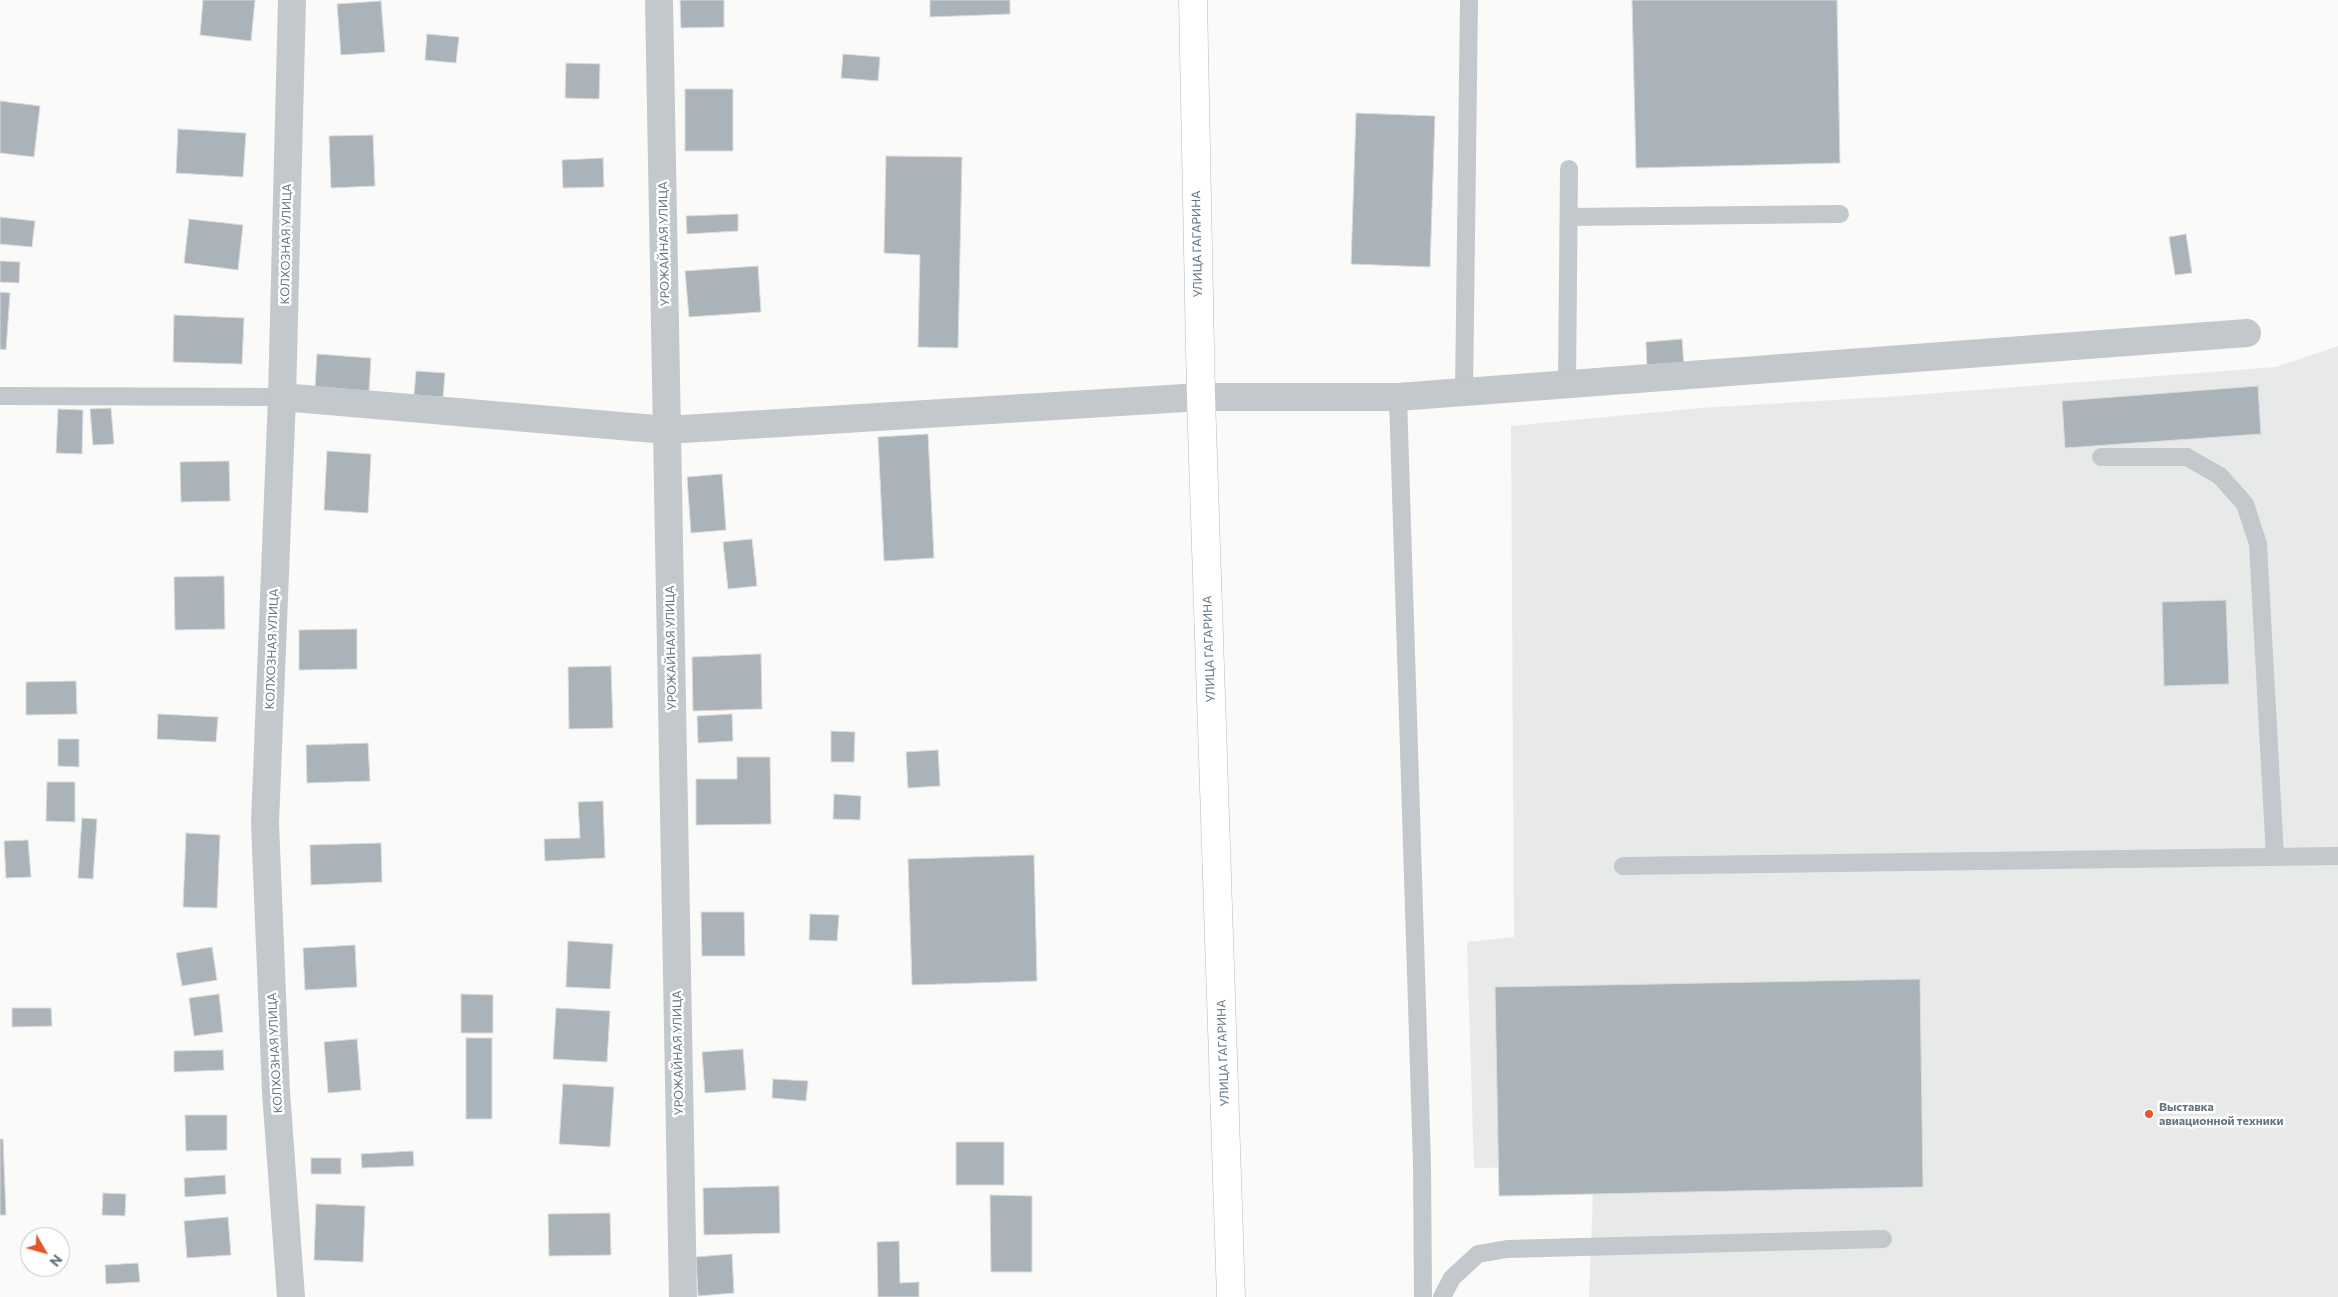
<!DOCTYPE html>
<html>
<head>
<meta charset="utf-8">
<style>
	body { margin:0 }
	#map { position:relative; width:2338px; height:1297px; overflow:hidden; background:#fafaf8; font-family:Commissioner,sans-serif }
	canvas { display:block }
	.north { position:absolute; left:20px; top:1227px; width:50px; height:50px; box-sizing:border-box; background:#fff; border:1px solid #c1c8cd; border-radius:50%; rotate:128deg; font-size:14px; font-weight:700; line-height:20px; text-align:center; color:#657683 }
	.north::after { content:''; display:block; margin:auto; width:18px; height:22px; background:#e4572e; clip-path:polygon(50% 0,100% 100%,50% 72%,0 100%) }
</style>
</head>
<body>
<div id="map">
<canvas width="2338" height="1297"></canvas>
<div class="north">N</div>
</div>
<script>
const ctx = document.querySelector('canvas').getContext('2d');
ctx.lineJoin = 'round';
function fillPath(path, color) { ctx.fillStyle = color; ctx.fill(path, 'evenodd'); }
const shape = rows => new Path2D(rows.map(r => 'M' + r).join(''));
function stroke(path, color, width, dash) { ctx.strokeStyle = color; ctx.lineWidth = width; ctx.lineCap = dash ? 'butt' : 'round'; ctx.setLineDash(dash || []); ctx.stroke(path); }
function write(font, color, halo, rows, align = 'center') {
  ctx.font = font + ' Commissioner,sans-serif'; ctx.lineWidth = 5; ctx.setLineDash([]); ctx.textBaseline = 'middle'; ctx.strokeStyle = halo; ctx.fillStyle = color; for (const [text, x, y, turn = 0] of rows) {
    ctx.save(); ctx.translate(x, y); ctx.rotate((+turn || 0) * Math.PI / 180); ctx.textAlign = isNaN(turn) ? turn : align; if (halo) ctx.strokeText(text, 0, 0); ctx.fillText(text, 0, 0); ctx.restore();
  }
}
const built = shape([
	[2338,346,2338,1297,1589,1297,1594,1166,1474,1168,1467,942,1514,937,1511,426,1700,408,1885,397,2276,367]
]);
const building = shape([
	[203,0,255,0,251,41,200,35,203,0],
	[680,0,724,0,724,27,681,28,680,0],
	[930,0,1010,0,1010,14,930,17,930,0],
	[1632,0,1837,0,1840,163,1636,168,1632,0],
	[381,1,385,52,341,55,337,4,381,1],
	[427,34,459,37,456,63,425,60,427,34],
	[843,54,880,57,878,81,841,78,843,54],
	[566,63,600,64,599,99,565,98,566,63],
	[685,89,733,89,733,151,685,151,685,89],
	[0,101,40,106,34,157,0,153,0,101],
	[1356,113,1435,116,1430,267,1351,264,1356,113],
	[178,129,246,133,243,177,176,173,178,129],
	[373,135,375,186,331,188,329,136,373,135],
	[886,156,962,157,958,348,918,347,920,255,884,253,886,156],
	[603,158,604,187,563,188,562,160,603,158],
	[738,214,738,231,687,234,686,216,738,214],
	[0,217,35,221,32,247,0,244,0,217],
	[189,219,243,225,238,270,184,263,189,219],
	[2186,234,2192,273,2175,275,2169,237,2186,234],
	[0,261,20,262,19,283,0,282,0,261],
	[758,266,761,312,689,317,685,271,758,266],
	[0,292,10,293,6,350,0,349,0,292],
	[174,315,244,318,242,364,173,362,174,315],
	[1682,339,1684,367,1647,369,1646,342,1682,339],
	[317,354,371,358,369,391,315,387,317,354],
	[416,371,445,373,443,397,414,395,416,371],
	[2258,386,2261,434,2065,448,2062,401,2258,386],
	[111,408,114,444,93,445,90,409,111,408],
	[58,409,83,410,82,454,56,453,58,409],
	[928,434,934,558,884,561,878,437,928,434],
	[327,451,371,454,368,513,324,510,327,451],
	[229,461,230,501,181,502,180,462,229,461],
	[722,474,726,530,691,533,687,477,722,474],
	[752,539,757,586,728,589,723,542,752,539],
	[224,576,225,629,175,630,174,577,224,576],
	[2226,600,2229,684,2164,686,2162,602,2226,600],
	[357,629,357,669,299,670,299,630,357,629],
	[761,654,762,709,693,711,692,657,761,654],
	[611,666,613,728,569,729,568,667,611,666],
	[76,681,77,714,26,715,26,682,76,681],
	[158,714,218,717,216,742,157,739,158,714],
	[732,714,733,741,698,743,697,716,732,714],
	[831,731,855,732,854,762,831,762,831,731],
	[58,739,79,739,79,767,58,766,58,739],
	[368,743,370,781,307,783,306,745,368,743],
	[938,750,940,786,908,788,906,752,938,750],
	[737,757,770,757,771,824,696,825,696,779,737,779,737,757],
	[47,782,75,782,75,822,46,821,47,782],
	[834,794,861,796,860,820,833,819,834,794],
	[603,801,605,858,545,861,544,839,580,838,578,802,603,801],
	[82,818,97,819,93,879,78,878,82,818],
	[186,833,220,835,217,908,183,907,186,833],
	[28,840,31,877,6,878,4,841,28,840],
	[381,843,382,882,311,885,310,845,381,843],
	[1034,855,1037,981,912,985,908,859,1034,855],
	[701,912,744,912,745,956,702,956,701,912],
	[810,914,839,915,837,941,809,940,810,914],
	[568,941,613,944,610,989,566,987,568,941],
	[355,945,357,987,305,990,303,948,355,945],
	[212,947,217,980,182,986,176,953,212,947],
	[1920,979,1923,1187,1499,1196,1495,987,1920,979],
	[219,994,223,1032,194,1036,189,998,219,994],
	[461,994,493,995,493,1033,461,1033,461,994],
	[12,1008,51,1008,52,1026,12,1027,12,1008],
	[556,1008,610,1011,607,1062,553,1059,556,1008],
	[466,1038,492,1038,492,1119,466,1119,466,1038],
	[357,1039,361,1090,328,1093,324,1042,357,1039],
	[743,1049,746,1090,705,1093,702,1052,743,1049],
	[223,1050,224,1070,174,1072,174,1051,223,1050],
	[773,1079,808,1081,806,1101,772,1098,773,1079],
	[563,1084,614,1087,610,1147,559,1144,563,1084],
	[185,1115,227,1115,227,1150,186,1151,185,1115],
	[0,1139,3,1139,6,1215,0,1215,0,1139],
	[956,1142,1004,1142,1004,1185,956,1185,956,1142],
	[413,1151,414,1166,362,1168,361,1154,413,1151],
	[311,1158,341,1158,341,1174,311,1174,311,1158],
	[225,1175,226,1194,185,1197,184,1178,225,1175],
	[779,1186,780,1233,704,1235,703,1188,779,1186],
	[103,1193,126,1194,125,1216,102,1215,103,1193],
	[990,1195,1032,1196,1032,1272,991,1272,990,1195],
	[316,1204,365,1206,363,1262,314,1260,316,1204],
	[610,1213,611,1255,549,1256,548,1214,610,1213],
	[228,1217,231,1255,187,1258,184,1221,228,1217],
	[899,1241,900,1283,919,1282,919,1297,878,1297,877,1242,899,1241],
	[732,1254,734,1293,698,1296,696,1257,732,1254],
	[138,1263,140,1282,106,1284,105,1265,138,1263]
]);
const lane = shape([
	[1569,217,1840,214],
	[1567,385,1569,169],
	[1464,393,1469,0],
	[0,396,282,397],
	[1398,397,1422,1164,1423,1297],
	[2101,457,2187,457,2220,476,2245,504,2258,544,2275,857],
	[1623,866,2338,856],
	[1442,1297,1452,1278,1478,1254,1507,1249,1883,1239]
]);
const street = shape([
	[659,0,683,1297],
	[282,397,667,430,1201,397,1398,397,2247,333],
	[291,1297,276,1092,265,823,282,397,292,0]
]);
const secondary = shape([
	[1193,0,1201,397,1231,1297]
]);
const markers = [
	[2149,1114,5,"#e4572e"]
];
const streetNames = [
	["КОЛХОЗНАЯ УЛИЦА",286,244,-89],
	["УРОЖАЙНАЯ УЛИЦА",664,244,-91],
	["УЛИЦА ГАГАРИНА",1197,244,-91],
	["УРОЖАЙНАЯ УЛИЦА",671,648,-91],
	["КОЛХОЗНАЯ УЛИЦА",272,649,-88],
	["УЛИЦА ГАГАРИНА",1209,649,-92],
	["КОЛХОЗНАЯ УЛИЦА",275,1053,-93],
	["УРОЖАЙНАЯ УЛИЦА",678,1053,-91],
	["УЛИЦА ГАГАРИНА",1223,1053,-92]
];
const poiNames = [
	["Выставка",2159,1107],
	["авиационной техники",2159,1121]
];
fillPath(built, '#e8e9e9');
fillPath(building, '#aab3b9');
stroke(building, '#dcdcda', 1);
stroke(secondary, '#b3babf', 29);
stroke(lane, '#c3c8cc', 18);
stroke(street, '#c3c8cc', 28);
stroke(secondary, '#fff', 28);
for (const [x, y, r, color] of markers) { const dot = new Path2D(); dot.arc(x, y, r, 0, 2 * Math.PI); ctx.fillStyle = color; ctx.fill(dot); stroke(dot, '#fff', 2); }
write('12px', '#657683', '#fff', streetNames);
write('bold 12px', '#657683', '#fff', poiNames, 'left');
</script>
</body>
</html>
